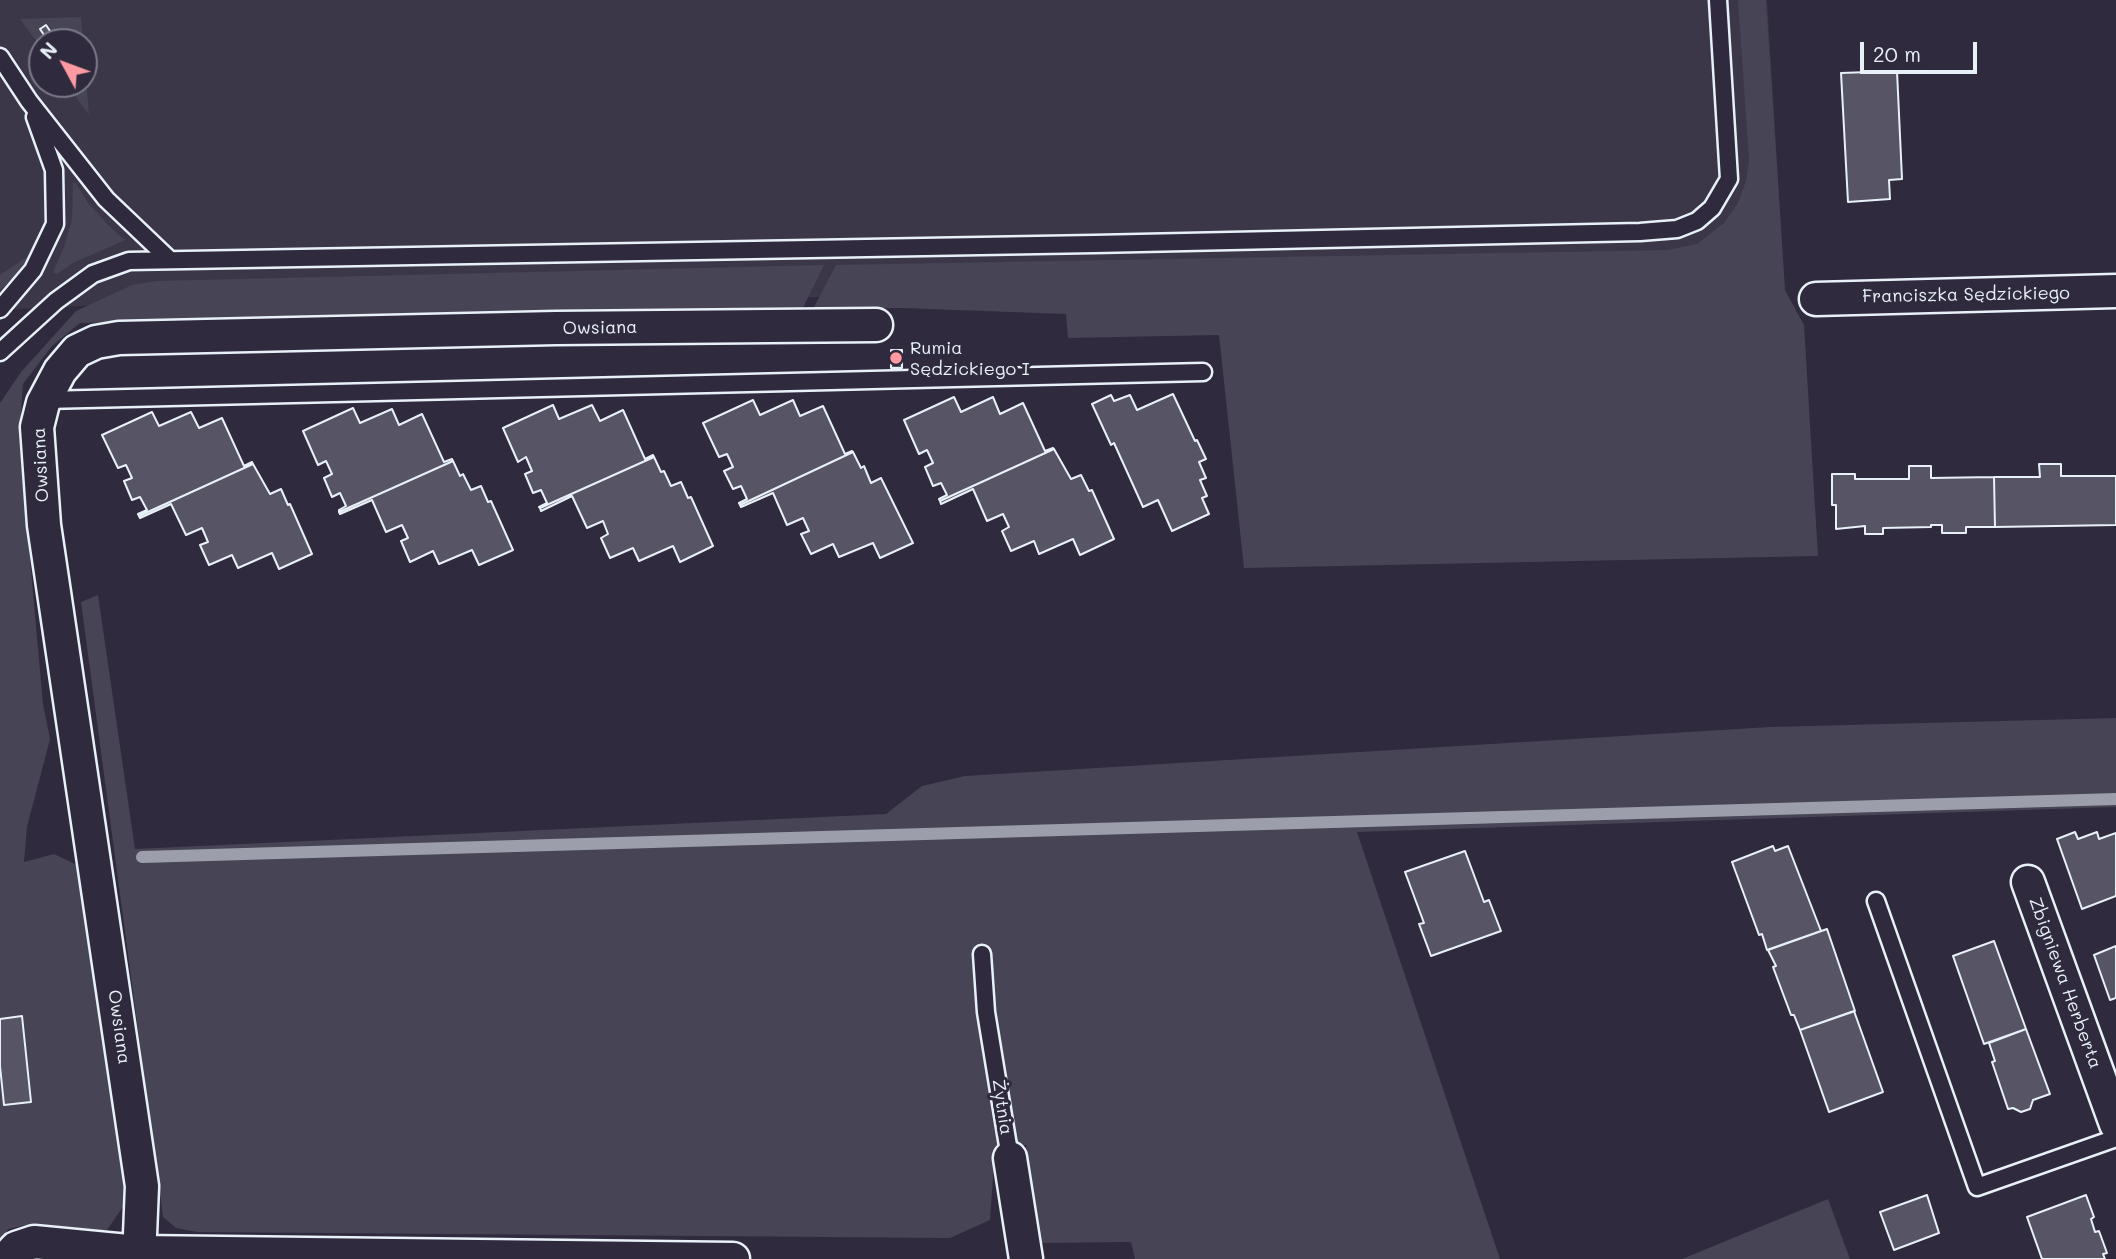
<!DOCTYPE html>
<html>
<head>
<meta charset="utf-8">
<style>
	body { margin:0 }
	#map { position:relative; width:2116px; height:1259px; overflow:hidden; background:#2f2a3d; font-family:Mali,sans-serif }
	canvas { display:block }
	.north { position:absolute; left:28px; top:28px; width:70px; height:70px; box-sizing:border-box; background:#2f2a3d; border:2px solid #797a88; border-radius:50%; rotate:311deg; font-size:19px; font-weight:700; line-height:28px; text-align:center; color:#e8f1f8 }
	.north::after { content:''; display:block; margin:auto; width:24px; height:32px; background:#ff9aa2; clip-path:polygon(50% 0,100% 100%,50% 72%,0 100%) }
	.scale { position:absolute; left:1860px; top:42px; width:117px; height:32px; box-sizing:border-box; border:4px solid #e8f1f8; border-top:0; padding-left:9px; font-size:21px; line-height:24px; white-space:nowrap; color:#e8f1f8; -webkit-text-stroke:5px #2f2a3d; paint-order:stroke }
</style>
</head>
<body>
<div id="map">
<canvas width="2116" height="1259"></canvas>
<div class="north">N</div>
<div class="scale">20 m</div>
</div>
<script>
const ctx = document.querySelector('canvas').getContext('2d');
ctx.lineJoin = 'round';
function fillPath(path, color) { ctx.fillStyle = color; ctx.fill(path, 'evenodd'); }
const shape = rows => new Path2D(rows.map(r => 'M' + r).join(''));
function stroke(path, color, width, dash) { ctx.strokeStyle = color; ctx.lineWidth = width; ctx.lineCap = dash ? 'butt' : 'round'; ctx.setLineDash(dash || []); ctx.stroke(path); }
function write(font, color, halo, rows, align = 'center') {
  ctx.font = font + ' Mali,sans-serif'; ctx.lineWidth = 6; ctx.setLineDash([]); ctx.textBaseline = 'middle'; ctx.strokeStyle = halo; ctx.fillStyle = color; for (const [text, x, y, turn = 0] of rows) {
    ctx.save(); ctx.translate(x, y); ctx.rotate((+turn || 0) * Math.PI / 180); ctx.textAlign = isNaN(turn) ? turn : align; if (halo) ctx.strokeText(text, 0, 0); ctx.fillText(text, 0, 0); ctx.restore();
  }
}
const built = shape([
	[0,0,1767,0,1785,290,162,302,0,310],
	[42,42,84,42,84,84,42,84]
]);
const green = shape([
	[1738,0,1766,0,1785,290,1804,325,1818,556,1244,568,1219,335,1068,338,1066,314,901,308,813,309,836,265,1668,250,1697,244,1724,223,1738,203,1746,181,1749,160],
	[81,17,83,42,42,42,42,49,20,19],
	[84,53,89,115,67,84,84,84],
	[73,183,76,183,88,203,110,227,125,240,73,263,57,274,53,272,64,247,72,220],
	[33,253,21,271,0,290,0,275],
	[824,265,802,310,80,323,52,346,23,384,19,437,43,704,50,739,27,827,24,862,54,854,79,866,127,1163,125,1204,107,1230,81,1231,35,1223,8,1229,0,1245,0,403,21,372,76,311,132,285,156,281],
	[98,595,135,849,886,814,922,786,965,776,1770,727,2116,718,2116,807,1357,832,1500,1259,1135,1259,1131,1242,1041,1243,1026,1145,995,1149,990,1220,950,1238,197,1232,176,1228,163,1217,81,602],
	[1828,1199,1850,1259,1682,1259]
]);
const stream = shape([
	[142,857,2116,799]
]);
const building = shape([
	[46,25,54,37,48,41,40,29,46,25],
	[1897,71,1902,179,1889,180,1890,199,1848,202,1841,73,1897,71],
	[891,350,902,350,902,368,891,368,891,350],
	[1173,394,1195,441,1197,440,1206,459,1199,462,1206,478,1200,480,1207,496,1202,498,1209,514,1172,531,1158,500,1143,507,1114,443,1111,445,1092,404,1111,395,1114,401,1130,395,1137,410,1173,394],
	[954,397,961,412,993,397,1000,414,1023,403,1045,451,1053,448,1054,449,940,501,939,499,947,495,941,483,933,486,925,467,933,463,927,450,919,454,904,420,954,397],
	[753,400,760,415,793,400,800,416,823,406,845,454,852,451,853,452,740,505,739,503,747,499,741,486,733,489,724,471,733,467,727,454,719,457,703,423,753,400],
	[553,405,559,419,592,405,600,421,623,410,645,459,653,455,654,457,540,508,539,507,547,503,541,490,533,493,525,474,532,471,526,457,518,462,503,428,553,405],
	[353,408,360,423,392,409,399,425,422,414,444,462,452,459,453,461,339,512,339,510,346,506,340,493,332,497,324,478,332,474,326,461,318,465,303,431,353,408],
	[152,412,159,426,191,412,199,428,222,418,244,466,252,462,253,464,139,516,138,514,147,510,140,497,132,500,124,481,132,478,126,465,118,468,102,435,152,412],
	[1054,449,1071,479,1081,475,1089,491,1092,490,1114,539,1080,555,1073,539,1039,554,1034,541,1011,551,1002,531,1009,527,1003,514,987,521,973,489,941,504,940,501,1054,449],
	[853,452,861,468,864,466,871,483,881,478,913,543,880,558,873,543,839,557,833,544,811,554,801,534,809,531,803,518,787,525,773,493,741,507,740,505,853,452],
	[654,457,661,472,664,471,671,486,681,482,688,498,691,497,713,546,680,562,673,546,639,561,633,548,610,558,601,538,608,534,603,521,587,528,572,496,541,511,540,508,654,457],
	[453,461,460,476,463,474,471,490,481,486,488,502,491,501,513,550,479,565,472,550,439,564,433,551,410,562,401,541,408,538,402,525,386,532,372,500,340,514,339,512,453,461],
	[253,464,270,494,281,489,288,505,290,504,312,554,279,569,272,553,238,568,232,555,209,565,200,545,208,542,202,528,186,535,171,504,140,518,139,516,253,464],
	[2039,464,2061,464,2061,476,2116,476,2116,525,1995,527,1994,477,2040,477,2039,464],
	[1909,466,1931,466,1931,478,1994,477,1995,527,1966,527,1966,533,1942,533,1942,525,1931,525,1931,527,1883,528,1883,534,1865,534,1865,526,1836,529,1836,505,1832,505,1832,474,1855,474,1855,479,1909,479,1909,466],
	[2075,832,2078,839,2097,832,2099,839,2116,833,2116,896,2082,909,2057,839,2075,832],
	[1773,846,1775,851,1788,846,1821,931,1767,950,1762,934,1759,935,1732,862,1773,846],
	[1465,851,1484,902,1489,900,1501,931,1431,956,1419,924,1424,923,1405,872,1465,851],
	[1827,929,1855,1011,1800,1030,1794,1015,1791,1015,1773,967,1776,966,1768,950,1827,929],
	[1994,941,2026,1029,1984,1044,1953,956,1994,941],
	[2116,946,2116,998,2110,1000,2094,955,2116,946],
	[1854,1011,1883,1092,1829,1112,1800,1030,1854,1011],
	[22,1016,31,1102,4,1105,0,1066,0,1019,22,1016],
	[2026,1029,2050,1094,2033,1100,2030,1109,2021,1112,2013,1108,2008,1109,1992,1062,1995,1061,1989,1043,2026,1029],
	[1927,1195,1939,1233,1894,1250,1880,1212,1927,1195],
	[2086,1195,2094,1217,2091,1219,2095,1232,2099,1231,2107,1253,2103,1254,2105,1259,2042,1259,2027,1217,2086,1195]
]);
const lane = shape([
	[0,57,29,101,106,199,170,260],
	[0,309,33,270,55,224,54,170,35,117],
	[0,352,56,301,93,274,129,261,1094,244,1640,232,1677,229,1697,221,1712,208,1729,179,1718,0],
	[45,400,1203,372],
	[1876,901,1977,1187,2116,1138],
	[982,954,986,1012,1010,1158]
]);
const street = shape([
	[1816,299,2116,291],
	[2028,882,2116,1124],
	[1010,1158,1026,1259],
	[6,1259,16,1248,34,1242,138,1252,733,1259],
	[139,1259,142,1186,44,525,37,427,43,403,60,371,77,351,96,342,119,338,556,328,876,325]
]);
const markers = [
	[896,358,7,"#ff9aa2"]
];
const streetNames = [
	["Franciszka Sędzickiego",1966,295,-1],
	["Owsiana",600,328,-1],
	["Owsiana",41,465,-93],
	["Zbigniewa Herberta",2065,983,70],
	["Owsiana",119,1027,82],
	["Żytnia",1002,1107,81]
];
const poiNames = [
	["Rumia",910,348],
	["Sędzickiego I",910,369]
];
fillPath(built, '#3b3749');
fillPath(green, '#464455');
stroke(stream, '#9c9fab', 12);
fillPath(building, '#575565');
stroke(building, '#e8f1f8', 2);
stroke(lane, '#e8f1f8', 21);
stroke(street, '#e8f1f8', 37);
stroke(lane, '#2f2a3d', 16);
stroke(street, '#2f2a3d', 32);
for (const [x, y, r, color] of markers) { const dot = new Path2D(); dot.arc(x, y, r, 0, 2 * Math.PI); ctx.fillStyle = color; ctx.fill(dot); stroke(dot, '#2f2a3d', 2.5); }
write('18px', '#e8f1f8', '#2f2a3d', streetNames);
write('18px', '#e8f1f8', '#2f2a3d', poiNames, 'left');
</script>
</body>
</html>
